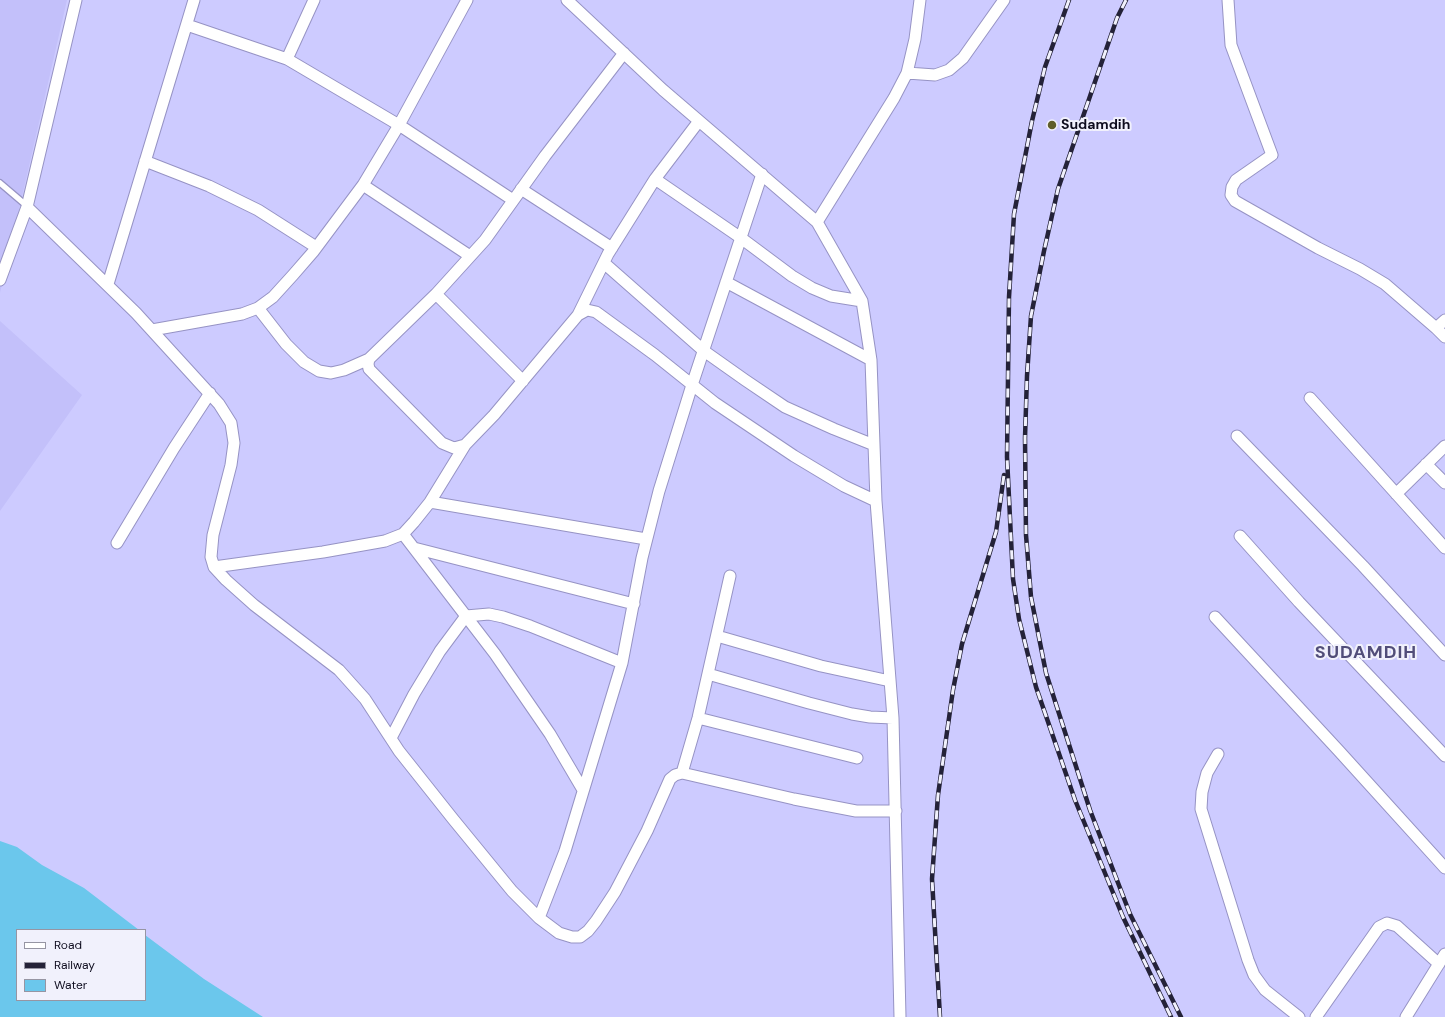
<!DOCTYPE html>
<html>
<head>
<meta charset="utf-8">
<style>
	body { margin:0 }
	#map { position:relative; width:1445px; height:1017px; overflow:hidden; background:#cdcbff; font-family:"DM Sans",sans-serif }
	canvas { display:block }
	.legend { position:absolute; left:16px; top:929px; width:130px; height:72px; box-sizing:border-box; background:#f1f1fc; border:1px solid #9695a3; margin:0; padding:5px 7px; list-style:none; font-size:12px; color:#0e0c1e }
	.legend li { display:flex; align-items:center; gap:8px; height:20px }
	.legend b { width:20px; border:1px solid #9695a3 }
</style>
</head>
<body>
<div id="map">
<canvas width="1445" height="1017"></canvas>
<ul class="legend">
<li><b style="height:5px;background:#fff"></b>Road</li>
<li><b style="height:5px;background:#242238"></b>Railway</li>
<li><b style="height:11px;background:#6bc7ec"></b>Water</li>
</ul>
</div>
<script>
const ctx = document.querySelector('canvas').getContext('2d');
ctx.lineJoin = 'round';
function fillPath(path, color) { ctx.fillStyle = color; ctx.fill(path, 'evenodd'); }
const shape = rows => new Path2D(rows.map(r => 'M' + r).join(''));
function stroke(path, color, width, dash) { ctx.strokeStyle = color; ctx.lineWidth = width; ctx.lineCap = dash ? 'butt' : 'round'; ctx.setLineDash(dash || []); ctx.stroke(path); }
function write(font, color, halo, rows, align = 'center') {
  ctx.font = font + ' "DM Sans",sans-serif'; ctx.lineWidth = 4; ctx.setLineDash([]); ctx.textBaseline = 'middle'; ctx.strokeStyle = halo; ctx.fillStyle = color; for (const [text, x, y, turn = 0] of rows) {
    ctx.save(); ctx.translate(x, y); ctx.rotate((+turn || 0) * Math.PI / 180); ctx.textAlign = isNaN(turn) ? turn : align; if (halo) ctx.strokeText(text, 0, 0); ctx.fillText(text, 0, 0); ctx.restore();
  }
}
const built = shape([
	[0,0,67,0,0,293],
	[0,321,82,395,0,511]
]);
const water = shape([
	[0,841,17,847,42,865,84,888,139,930,17,930,17,1000,145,1000,145,935,204,979,263,1017,0,1017]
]);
const lane = shape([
	[0,183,27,206]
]);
const street = shape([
	[567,0,663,90,817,222,862,301,871,360,876,501,893,718,900,1017],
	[1228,0,1231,45,1272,155,1236,180,1232,187,1231,195,1235,201,1318,248,1360,269,1385,284,1436,328,1445,337],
	[187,25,287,59,399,125,513,200],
	[624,53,545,156,485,240,436,294,369,359,368,364,369,369,442,443,454,448,465,445,494,415,578,315,587,310,596,312,655,355,715,403,794,456,844,486,876,501],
	[287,59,314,0],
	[907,73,915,39,920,0],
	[145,161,209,186,258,210,316,247],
	[655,179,741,238,792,276,812,288,831,296,862,301],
	[363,185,470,256],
	[521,189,612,248],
	[27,207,136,313,219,404,231,423,234,443,231,465,213,535,211,557,214,567,226,580,254,605,339,670,365,699,399,751,453,819,512,891,539,918,559,933,572,937,580,937,588,931,596,921,615,892,647,831,670,779,675,775,682,773,794,799,856,811,896,811],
	[817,222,894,98,907,73,935,75,949,70,963,58,1004,0],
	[604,263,704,351,745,380,785,407,834,429,874,445],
	[0,280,27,207,76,0],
	[726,282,871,360],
	[108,284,194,0],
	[436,294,523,381],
	[258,308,286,344,304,362,319,371,331,373,344,370,369,359],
	[578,315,608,254,655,179,699,121],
	[1436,328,1445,320],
	[152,330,242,314,258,308,273,297,293,275,313,252,363,185,399,125,467,0],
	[1310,398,1445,548],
	[1237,436,1363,566,1445,655],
	[1426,464,1445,483],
	[1396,494,1445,446],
	[430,502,646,539],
	[403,534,495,654,550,734,583,790],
	[1240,536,1299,602,1445,756],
	[117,543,174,448,210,393],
	[414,548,634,604],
	[214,567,323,552,385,541,403,534,414,522,430,502,465,445],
	[1215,617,1339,751,1445,868],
	[717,636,821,666,890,681],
	[708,674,809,703,852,714,870,717,893,718],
	[698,718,857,758],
	[391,738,414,694,440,651,466,616,489,614,503,617,530,626,622,663],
	[1218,754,1207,773,1202,792,1201,809,1248,960,1254,975,1265,990,1299,1017],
	[682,773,698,718,730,576],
	[539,918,565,851,622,663,642,558,659,491,692,385,762,174],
	[1316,1017,1379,927,1387,923,1397,926,1439,964],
	[1406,1017,1445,954]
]);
const rail = shape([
	[1069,0,1045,67,1032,121,1014,214,1009,297,1007,457,1013,579,1019,619,1036,687,1075,800,1123,917,1171,1017],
	[1126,0,1117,18,1058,189,1044,251,1031,316,1027,376,1025,438,1026,535,1031,597,1046,673,1090,810,1130,914,1181,1017],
	[940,1017,932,879,938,795,953,690,962,644,996,532,1004,475]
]);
const markers = [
	[1052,125,5,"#605e2b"]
];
const poiNames = [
	["Sudamdih",1061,125]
];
const districtNames = [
	["SUDAMDIH",1366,653]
];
fillPath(built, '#c3c0fa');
fillPath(water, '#6bc7ec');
stroke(lane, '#9693c4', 8);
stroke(street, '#9693c4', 13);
stroke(lane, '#fff', 5.5);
stroke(street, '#fff', 11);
stroke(rail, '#242238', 4.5);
stroke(rail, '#f1f1fc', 3, [9]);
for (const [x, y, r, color] of markers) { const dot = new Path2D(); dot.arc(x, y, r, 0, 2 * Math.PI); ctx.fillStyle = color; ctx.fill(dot); stroke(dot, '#f1f1fc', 1.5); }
write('bold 14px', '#0e0c1e', '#f1f1fc', poiNames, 'left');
ctx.letterSpacing = '1px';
write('bold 18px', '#514d79', '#f1f1fc', districtNames);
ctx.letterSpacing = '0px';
</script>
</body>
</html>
